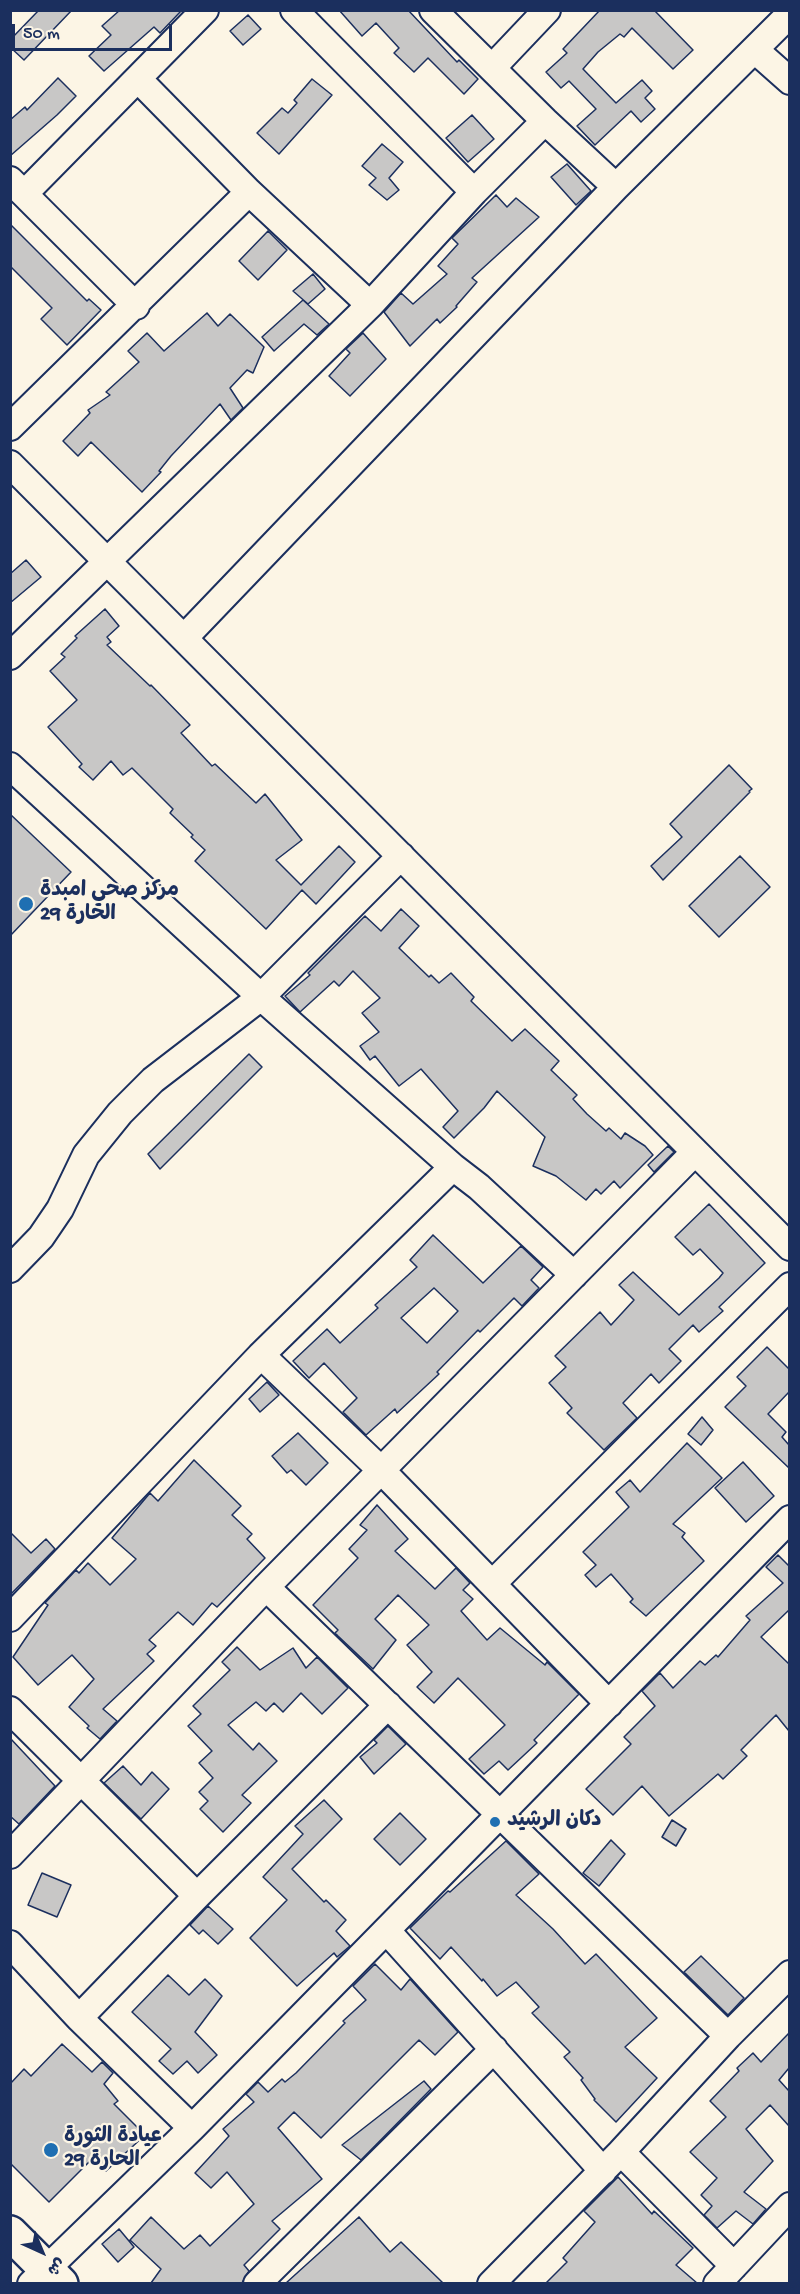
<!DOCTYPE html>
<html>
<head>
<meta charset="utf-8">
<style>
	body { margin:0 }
	#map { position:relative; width:800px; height:2294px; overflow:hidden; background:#fcf5e5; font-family:"Gochi Hand","Playpen Sans Arabic",sans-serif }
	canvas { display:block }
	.frame { position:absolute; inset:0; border:12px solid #1b2f5e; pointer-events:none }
	.north { position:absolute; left:12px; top:2222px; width:60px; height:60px; -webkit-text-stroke:4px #fcf5e5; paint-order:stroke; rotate:136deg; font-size:16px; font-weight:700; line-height:24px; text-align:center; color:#1b2f5e }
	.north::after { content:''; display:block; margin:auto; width:21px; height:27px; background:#1b2f5e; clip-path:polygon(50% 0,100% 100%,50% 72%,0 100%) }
	.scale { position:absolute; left:12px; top:24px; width:160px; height:27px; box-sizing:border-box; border:3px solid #1b2f5e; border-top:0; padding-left:8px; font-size:18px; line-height:21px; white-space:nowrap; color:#1b2f5e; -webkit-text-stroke:4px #fcf5e5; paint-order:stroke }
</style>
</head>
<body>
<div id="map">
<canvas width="800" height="2294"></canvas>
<div class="frame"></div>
<div class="north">ش</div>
<div class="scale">50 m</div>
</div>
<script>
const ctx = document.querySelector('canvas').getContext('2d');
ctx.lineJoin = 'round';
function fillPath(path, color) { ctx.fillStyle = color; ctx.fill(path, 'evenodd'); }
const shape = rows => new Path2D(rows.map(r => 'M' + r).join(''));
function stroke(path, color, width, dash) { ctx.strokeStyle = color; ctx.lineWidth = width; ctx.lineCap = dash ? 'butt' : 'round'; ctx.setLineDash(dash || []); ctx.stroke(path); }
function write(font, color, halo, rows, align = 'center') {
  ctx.font = font + ' "Gochi Hand","Playpen Sans Arabic",sans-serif'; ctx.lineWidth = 4.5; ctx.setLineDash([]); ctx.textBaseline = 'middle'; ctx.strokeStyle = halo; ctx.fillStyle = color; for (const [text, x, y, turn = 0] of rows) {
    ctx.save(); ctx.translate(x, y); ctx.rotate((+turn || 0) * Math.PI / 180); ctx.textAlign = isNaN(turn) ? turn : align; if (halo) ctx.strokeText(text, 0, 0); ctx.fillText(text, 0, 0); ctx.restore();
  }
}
const building = shape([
	[39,10,72,10,24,60,10,47,10,40,39,10],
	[120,10,182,10,160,33,154,27,104,71,89,56,111,35,102,26,120,10],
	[339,10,408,10,457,62,459,60,478,79,464,94,428,58,414,72,394,53,399,48,376,23,362,36,339,10],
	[600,10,654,10,693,50,673,69,632,28,624,37,620,34,598,52,583,69,616,103,642,80,652,91,645,98,655,109,641,122,631,111,595,145,577,126,596,109,569,81,561,88,546,72,567,53,563,49,600,10],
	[248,15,261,29,243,45,230,31,248,15],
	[58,78,76,96,57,115,10,156,10,120,25,107,27,110,58,78],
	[312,79,332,95,279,154,257,133,282,108,288,113,297,103,294,100,312,79],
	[472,115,494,139,468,162,446,138,472,115],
	[382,144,403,162,389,178,399,190,387,200,369,185,376,178,362,166,382,144],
	[567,164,591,191,576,205,551,177,567,164],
	[496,195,507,207,516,198,539,217,472,278,477,282,456,306,457,307,440,323,437,319,410,346,384,312,401,293,413,304,447,274,438,266,458,244,452,238,496,195],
	[10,224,87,301,89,299,101,310,67,345,41,319,52,308,10,266,10,224],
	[268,231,287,250,258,280,239,261,268,231],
	[313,274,325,289,308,304,293,291,313,274],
	[303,300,329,324,317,335,304,324,274,351,262,337,303,300],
	[207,313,218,326,230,314,264,347,253,373,247,370,230,388,243,408,231,420,220,404,171,456,159,471,161,472,142,492,91,442,78,456,63,441,90,413,88,410,110,395,106,392,139,362,128,351,147,333,164,351,207,313],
	[363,333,386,359,350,396,329,376,350,353,346,349,363,333],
	[26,560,41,577,10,603,10,574,26,560],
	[105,609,119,626,107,637,111,642,107,645,150,686,151,685,190,725,181,733,212,766,215,764,256,803,265,794,302,840,276,860,301,885,339,846,355,862,316,904,302,890,266,929,195,861,205,850,191,837,193,835,170,813,173,809,132,768,123,775,111,761,93,780,79,767,82,764,48,727,77,700,50,671,65,657,61,654,77,638,75,636,105,609],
	[729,765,752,789,749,791,750,792,663,880,651,866,682,837,670,824,729,765],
	[10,814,71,872,10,936,10,814],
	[740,856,770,887,719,937,689,906,740,856],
	[401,909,419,926,399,948,429,977,431,975,439,983,451,973,474,997,471,1001,512,1041,525,1029,559,1061,551,1070,577,1095,573,1099,587,1114,606,1131,609,1128,621,1139,625,1133,645,1146,653,1155,620,1188,614,1181,601,1194,596,1189,586,1200,556,1176,533,1166,545,1137,497,1091,484,1108,454,1138,443,1127,458,1111,421,1069,399,1086,375,1056,370,1060,360,1046,379,1032,362,1013,380,998,353,971,339,986,334,981,300,1012,285,996,310,975,308,973,365,916,381,931,401,909],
	[249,1054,262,1067,160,1169,148,1154,249,1054],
	[668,1146,674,1152,654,1172,648,1165,668,1146],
	[709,1204,765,1263,719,1307,723,1311,699,1332,693,1325,669,1349,681,1361,659,1383,651,1374,623,1403,637,1418,604,1450,567,1413,572,1408,549,1383,566,1367,555,1356,600,1312,611,1325,634,1300,619,1285,633,1272,679,1315,719,1278,723,1273,700,1249,693,1255,675,1237,709,1204],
	[433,1235,483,1283,521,1246,543,1267,531,1280,539,1288,522,1306,514,1298,480,1332,478,1330,437,1372,439,1374,397,1413,395,1409,366,1435,343,1412,357,1398,324,1363,309,1378,293,1361,327,1329,340,1343,378,1308,375,1305,417,1267,410,1260,433,1235],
	[434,1288,458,1311,427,1343,401,1318,434,1288],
	[767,1347,789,1369,789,1392,768,1414,786,1432,782,1437,789,1445,789,1468,725,1407,746,1386,737,1377,767,1347],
	[267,1382,279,1395,260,1412,249,1399,267,1382],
	[702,1417,713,1430,701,1445,688,1434,702,1417],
	[298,1433,328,1463,306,1485,291,1470,287,1473,272,1456,298,1433],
	[687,1443,722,1478,673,1524,685,1533,682,1537,704,1561,646,1616,630,1602,633,1599,611,1574,596,1587,585,1575,596,1565,583,1552,629,1507,616,1492,630,1480,640,1492,687,1443],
	[194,1460,241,1506,232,1515,252,1534,247,1539,265,1558,217,1607,212,1603,193,1625,178,1612,149,1640,156,1646,147,1654,154,1661,103,1709,117,1721,100,1739,87,1728,89,1726,69,1707,94,1679,72,1655,38,1685,13,1657,48,1605,45,1603,76,1570,79,1573,88,1563,110,1585,136,1559,112,1538,150,1493,158,1501,194,1460],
	[743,1462,774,1496,746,1522,715,1488,743,1462],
	[377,1505,408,1539,395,1551,435,1589,456,1568,470,1583,463,1590,473,1599,461,1611,487,1640,500,1628,545,1665,547,1662,579,1694,534,1740,537,1743,508,1770,499,1761,484,1774,469,1759,505,1725,458,1678,434,1703,417,1687,432,1672,407,1645,429,1625,398,1595,375,1619,396,1640,373,1669,338,1636,335,1633,338,1630,313,1605,358,1558,349,1549,367,1530,360,1525,377,1505],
	[10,1532,31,1553,46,1539,55,1549,10,1595,10,1532],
	[778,1555,789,1566,789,1610,761,1637,789,1664,789,1731,776,1715,741,1750,747,1756,723,1779,718,1774,669,1816,642,1786,613,1815,586,1789,631,1744,624,1737,655,1706,642,1691,660,1673,673,1688,700,1661,705,1665,716,1655,718,1657,750,1620,746,1616,783,1583,766,1567,778,1555],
	[237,1647,260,1670,293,1648,306,1668,317,1657,348,1688,322,1714,301,1693,283,1712,274,1703,266,1711,256,1702,228,1725,253,1750,259,1743,277,1761,242,1795,251,1803,223,1832,200,1809,208,1801,199,1792,213,1778,199,1763,212,1751,188,1726,201,1714,193,1706,230,1670,222,1662,237,1647],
	[388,1726,406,1744,374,1774,360,1757,377,1743,374,1740,388,1726],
	[10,1738,55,1786,19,1824,10,1816,10,1738],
	[123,1766,141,1785,152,1772,169,1789,141,1819,104,1783,123,1766],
	[324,1800,342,1819,292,1869,324,1902,326,1900,346,1920,336,1931,350,1946,337,1957,334,1953,297,1986,250,1938,287,1900,263,1877,303,1834,295,1826,324,1800],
	[400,1813,426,1839,400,1865,374,1839,400,1813],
	[672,1820,686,1829,676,1846,662,1837,672,1820],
	[611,1840,625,1854,599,1886,583,1873,611,1840],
	[506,1841,539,1874,516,1895,553,1929,585,1964,596,1954,657,2018,625,2047,657,2078,616,2122,594,2100,595,2099,581,2080,583,2078,564,2057,570,2052,532,2013,539,2007,516,1982,497,1996,483,1979,482,1981,451,1947,440,1959,410,1928,448,1891,450,1892,506,1841],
	[42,1873,71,1885,57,1917,28,1905,42,1873],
	[208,1906,233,1929,218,1944,203,1930,199,1934,190,1925,208,1906],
	[701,1956,744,1998,728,2015,684,1972,701,1956],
	[375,1964,401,1990,410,1979,458,2032,435,2055,419,2040,321,2138,294,2112,278,2128,322,2179,272,2221,280,2229,244,2265,249,2271,242,2283,151,2283,161,2269,130,2240,151,2217,184,2249,200,2235,210,2246,254,2204,227,2172,211,2188,195,2173,229,2136,223,2129,254,2102,246,2094,258,2082,268,2092,282,2079,285,2082,296,2073,345,2023,343,2021,366,2000,353,1986,375,1964],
	[168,1975,189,1995,205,1979,222,1996,195,2032,217,2055,198,2073,187,2061,173,2074,159,2061,171,2049,132,2012,168,1975],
	[789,2033,789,2068,779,2080,789,2091,789,2126,770,2105,746,2129,773,2161,744,2192,766,2209,753,2224,736,2211,717,2228,704,2215,712,2206,701,2195,717,2178,690,2152,726,2117,710,2101,739,2071,737,2068,753,2053,761,2062,789,2033],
	[62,2044,92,2072,102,2062,113,2073,104,2084,118,2101,114,2104,145,2135,106,2171,93,2158,49,2202,10,2163,10,2084,24,2069,31,2076,62,2044],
	[424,2081,431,2089,361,2160,342,2145,424,2081],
	[618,2177,652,2214,654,2211,693,2248,676,2265,697,2283,546,2283,567,2262,563,2258,595,2222,584,2211,618,2177],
	[359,2217,390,2252,401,2242,443,2283,286,2283,359,2217],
	[119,2229,134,2247,118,2262,102,2244,119,2229]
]);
const street = shape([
	[294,10,474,192],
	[433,10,545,121,616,187],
	[755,50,790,81],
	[492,68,547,10],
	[138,79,249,192,370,305],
	[10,180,136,306],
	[24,194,205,10],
	[10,427,249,192],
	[10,464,790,1247],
	[184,638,616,187,790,14],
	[10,656,370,305,474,192,545,121],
	[10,766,261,997,453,1167],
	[10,1269,41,1237,60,1209,86,1155,120,1113,153,1080,261,997,401,856],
	[261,1355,382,1471,609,1704],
	[493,1583,790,1286],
	[266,1587,728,2036],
	[10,1618,261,1355,453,1167,479,1187,574,1275],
	[10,1710,197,1896],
	[10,1855,266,1587,695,1152],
	[387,1931,603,2171],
	[10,1944,79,2018,192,2128],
	[79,2018,197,1896,388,1705],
	[621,2152,734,2266],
	[31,2284,192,2128,790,1519],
	[257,2284,494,2049],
	[491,2284,621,2152,728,2036,790,1974],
	[717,2284,790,2206]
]);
const secondary = shape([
	[10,2233,61,2284]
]);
const markers = [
	[26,904,8,"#1f6fb2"],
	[495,1822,6,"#1f6fb2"],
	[51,2150,8,"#1f6fb2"]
];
const poiNames = [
	["مركز صحي امبدة",40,892],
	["الحارة 29",40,916],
	["دكان الرشيد",507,1822],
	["عيادة الثورة",64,2138],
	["الحارة 29",64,2162]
];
fillPath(building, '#c8c7c6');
stroke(building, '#1b2f5e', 1.5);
stroke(street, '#1b2f5e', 30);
stroke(secondary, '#1b2f5e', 38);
stroke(street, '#fcf5e5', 26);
stroke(secondary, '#fcf5e5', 33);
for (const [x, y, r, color] of markers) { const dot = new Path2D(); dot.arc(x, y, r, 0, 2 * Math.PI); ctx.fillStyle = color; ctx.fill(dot); stroke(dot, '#fcf5e5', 2); }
write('bold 21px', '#1b2f5e', '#fcf5e5', poiNames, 'left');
</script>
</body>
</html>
